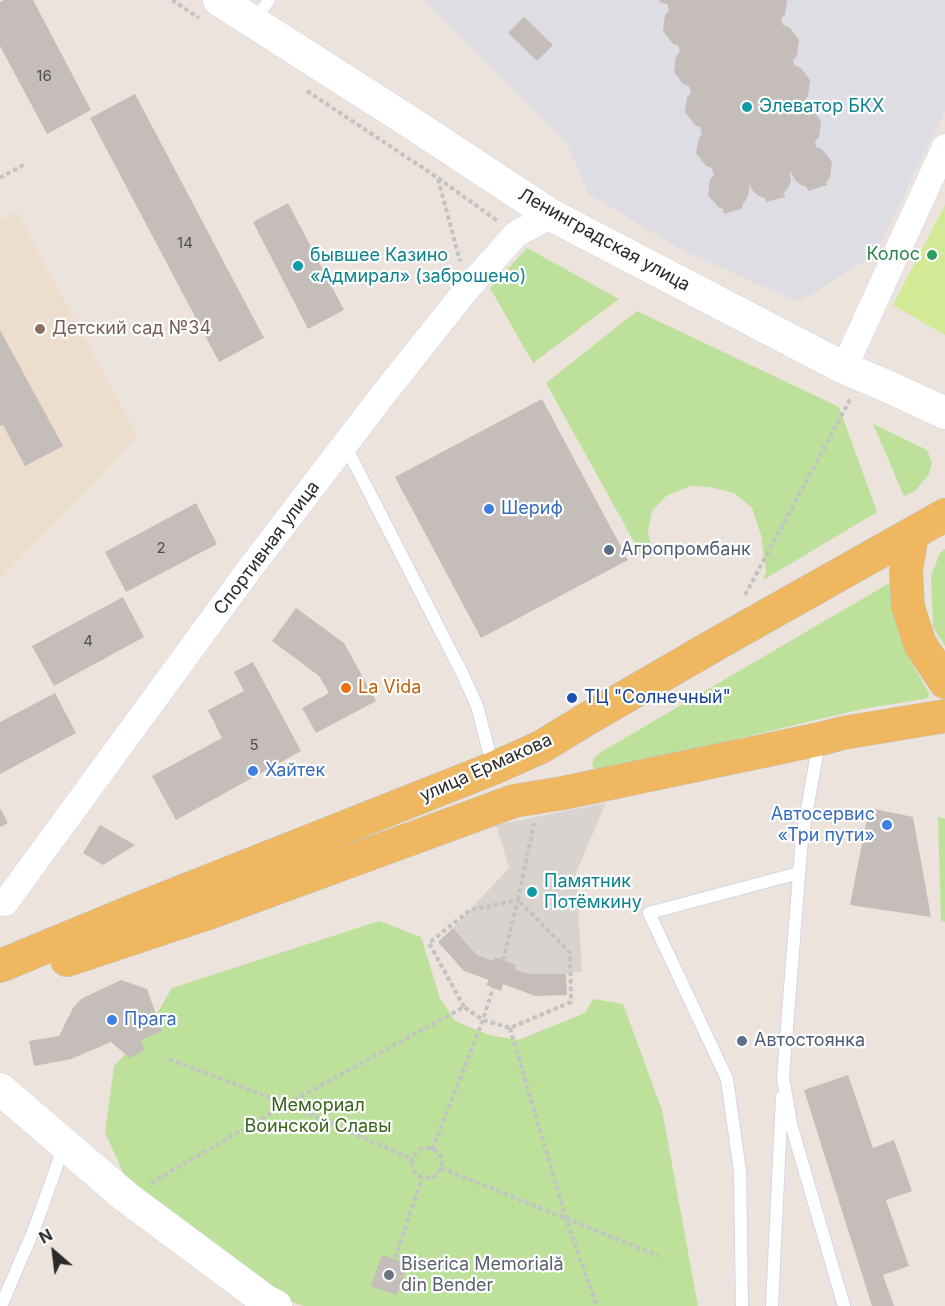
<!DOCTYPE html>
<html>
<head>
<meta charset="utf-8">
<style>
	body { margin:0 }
	#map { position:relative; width:945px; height:1306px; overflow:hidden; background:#ece3dc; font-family:Inter,sans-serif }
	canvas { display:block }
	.north { position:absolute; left:24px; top:1222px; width:60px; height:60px; -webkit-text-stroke:4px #fff; paint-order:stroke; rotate:332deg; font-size:16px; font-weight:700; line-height:24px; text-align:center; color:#2a2a2a }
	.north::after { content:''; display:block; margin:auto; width:21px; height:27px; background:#2a2a2a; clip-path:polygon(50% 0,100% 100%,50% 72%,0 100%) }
</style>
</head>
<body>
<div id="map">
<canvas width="945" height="1306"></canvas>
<div class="north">N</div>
</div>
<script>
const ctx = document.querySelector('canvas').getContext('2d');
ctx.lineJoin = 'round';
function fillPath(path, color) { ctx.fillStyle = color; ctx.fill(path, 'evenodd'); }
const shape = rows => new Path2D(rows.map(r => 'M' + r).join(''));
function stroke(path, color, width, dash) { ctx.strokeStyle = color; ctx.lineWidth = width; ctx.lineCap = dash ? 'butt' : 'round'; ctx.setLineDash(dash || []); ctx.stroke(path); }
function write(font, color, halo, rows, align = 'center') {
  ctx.font = font + ' Inter,sans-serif'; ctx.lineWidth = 4.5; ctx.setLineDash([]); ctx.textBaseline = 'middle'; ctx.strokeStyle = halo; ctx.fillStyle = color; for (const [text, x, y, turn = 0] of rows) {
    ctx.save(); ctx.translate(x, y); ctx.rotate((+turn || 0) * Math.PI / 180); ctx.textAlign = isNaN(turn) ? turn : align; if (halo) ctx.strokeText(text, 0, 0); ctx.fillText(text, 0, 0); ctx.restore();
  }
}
const industrial = shape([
	[424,0,945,0,945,111,875,254,804,299,798,301,791,299,680,249,588,193,567,143]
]);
const education = shape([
	[16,211,138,437,0,579,0,220]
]);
const green = shape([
	[527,248,619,299,533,363,490,288],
	[637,311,839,407,877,512,763,580,766,573,761,535,752,508,734,493,709,487,690,486,666,496,652,511,648,531,652,552,643,558,546,383],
	[873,424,927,450,932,463,929,474,915,491,904,496],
	[945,549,945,646,933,627,931,576,940,553],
	[891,582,898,632,904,649,929,693,928,698,924,699,862,709,615,768,599,770,594,769,592,763,595,757,606,749],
	[938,817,945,819,945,922,941,921],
	[379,921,421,937,440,998,455,1021,489,1035,518,1040,585,1013,593,999,623,1004,662,1110,698,1306,304,1306,276,1296,125,1177,105,1132,114,1066,149,1027,172,988]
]);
const pitch = shape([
	[945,205,945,335,893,305]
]);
const plaza = shape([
	[606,803,576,873,582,971,566,974,529,974,514,969,515,965,495,957,493,961,477,955,453,928,509,868,496,825]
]);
const building = shape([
	[4,0,33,0,91,110,47,134,0,46,0,2],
	[659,0,787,0,785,15,781,19,783,25,789,27,799,40,797,56,793,60,794,65,801,68,810,80,808,96,804,101,805,106,812,108,821,121,819,137,815,142,816,147,822,149,832,162,830,178,826,182,827,185,808,191,807,187,801,185,795,180,791,172,790,172,791,181,788,188,784,192,785,197,766,202,765,198,759,196,753,191,749,184,749,192,746,200,742,205,743,208,724,214,723,209,718,207,708,195,710,179,714,175,712,168,706,166,696,153,699,138,702,134,700,127,695,125,685,112,687,97,691,93,689,86,683,84,674,72,676,56,680,52,678,45,673,44,663,31,665,15,669,11,667,4,661,3],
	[524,17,553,45,537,61,508,33],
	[135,94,264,338,219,362,90,118],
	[288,203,344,310,308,329,253,222],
	[0,330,63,446,25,466,3,425,0,426],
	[542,399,628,560,481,638,395,477],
	[196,503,217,544,126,592,105,552],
	[123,597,144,637,54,686,32,646],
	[296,608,344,643,376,701,316,733,302,708,329,693,319,676,272,641],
	[253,662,301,751,176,820,152,776,222,738,208,710,244,691,234,672],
	[55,693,76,733,0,774,0,722],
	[0,808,8,823,0,827],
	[869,808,913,817,931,917,850,905],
	[100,825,135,845,103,865,83,853],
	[453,928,477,955,493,961,495,957,516,965,514,969,529,974,566,974,567,995,535,996,503,984,501,991,486,985,489,980,464,971,438,942],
	[121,980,147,989,162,1031,141,1040,145,1050,130,1058,111,1042,71,1059,34,1066,29,1041,59,1036,73,1008,81,999],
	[848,1075,873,1148,894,1140,912,1191,886,1200,909,1266,883,1275,894,1306,872,1306,804,1090],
	[382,1255,408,1264,397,1295,371,1286]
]);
const path = shape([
	[172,0,199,18],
	[307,91,438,178,499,222],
	[0,178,25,164],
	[438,179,460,261],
	[745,595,851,398],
	[464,1007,429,943,470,910,518,900,503,960],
	[510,1028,566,1219,597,1306],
	[169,1059,287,1104,412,1159],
	'412 1163a15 15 0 1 1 30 0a15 15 0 1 1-30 0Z',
	[432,1150,483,1020,493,988],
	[441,1168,659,1256],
	[151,1183,287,1104,464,1007,483,1020,510,1028,571,1002,570,953,518,900,534,823],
	[395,1258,422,1178]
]);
const service = shape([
	[254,21,269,0],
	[345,445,462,673,477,706,493,767],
	[819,742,802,838,783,1077,791,1124,844,1306],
	[1,1306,35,1227,64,1146],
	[742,1306,740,1172,727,1079,649,913,799,873],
	[772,1306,782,1097]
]);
const minor = shape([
	[844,368,945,147],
	[5,903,248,571,382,396,467,289,516,234,551,215]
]);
const tertiary = shape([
	[219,0,413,124,551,215,844,368,889,387,945,413],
	[0,1089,126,1197,266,1301,276,1306]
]);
const primary = shape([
	[912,534,906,571,908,607,920,644,945,682],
	[67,960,211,912,514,801,563,793,820,739,843,733,945,716],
	[0,966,133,911,494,768,541,747,587,719,718,643,945,515]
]);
const markers = [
	[747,107,6,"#0f9aa8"],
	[932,255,6,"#2e9e5b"],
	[298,266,6,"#0f9aa8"],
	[40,329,6,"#8d6e63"],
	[489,509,6,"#3f7fe0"],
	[609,550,6,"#5c6f8a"],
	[346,688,6,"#e8710a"],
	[572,698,6,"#1a4fb4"],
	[253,771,6,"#3f7fe0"],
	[887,825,6,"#3f7fe0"],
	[532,892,6,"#0f9aa8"],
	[112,1020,6,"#3f7fe0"],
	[742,1041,6,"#5c6f8a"],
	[389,1275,6,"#6b7280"]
];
const numberNames = [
	["16",44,76],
	["14",185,243],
	["2",161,548],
	["4",88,641],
	["5",254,745]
];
const cultureNames = [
	["Элеватор БКХ",759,107],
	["бывшее Казино",310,256],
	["«Адмирал» (заброшено)",310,277],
	["Памятник",544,882],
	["Потёмкину",544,903]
];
const streetNames = [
	["Ленинградская улица",604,240,29],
	["Спортивная улица",267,548,-53],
	["улица Ермакова",486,768,-24]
];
const leisureNames = [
	["Колос",920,255]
];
const educationNames = [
	["Детский сад №34",52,329]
];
const shopNames = [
	["Шериф",501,509],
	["Хайтек",265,771],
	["Автосервис",875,815,"right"],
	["«Три пути»",875,836,"right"],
	["Прага",124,1020]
];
const serviceNames = [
	["Агропромбанк",621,550],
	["Автостоянка",754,1041]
];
const foodNames = [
	["La Vida",358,688]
];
const transitNames = [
	["ТЦ \"Солнечный\"",584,698]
];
const parkNames = [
	["Мемориал",318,1106],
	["Воинской Славы",318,1127]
];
const worshipNames = [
	["Biserica Memorială",401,1265],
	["din Bender",401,1286]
];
fillPath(industrial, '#dedde4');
fillPath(education, '#edddcc');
fillPath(green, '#bde19a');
fillPath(pitch, '#d2e996');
fillPath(plaza, '#d8d3cf');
fillPath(building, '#c4bdb9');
stroke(service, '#d2d7e3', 14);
stroke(minor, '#d2d7e3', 27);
stroke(tertiary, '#d2d7e3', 33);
stroke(primary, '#c3c3c3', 34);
stroke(path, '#c3c3c3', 4, [4.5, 3]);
stroke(service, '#fff', 12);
stroke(minor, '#fff', 26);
stroke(tertiary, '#fff', 32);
stroke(primary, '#eeb760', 33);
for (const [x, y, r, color] of markers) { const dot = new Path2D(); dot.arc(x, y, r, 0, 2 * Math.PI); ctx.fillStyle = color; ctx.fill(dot); stroke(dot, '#fff', 2); }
write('15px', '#504f4e', null, numberNames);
write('18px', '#0d838f', '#fff', cultureNames, 'left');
write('18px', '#2a2a2a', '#fff', streetNames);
write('18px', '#27864d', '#fff', leisureNames, 'right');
write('18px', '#785e54', '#fff', educationNames, 'left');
write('18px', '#366cbe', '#fff', shopNames, 'left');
write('18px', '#4e5e75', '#fff', serviceNames, 'left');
write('18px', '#c56008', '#fff', foodNames, 'left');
write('18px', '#164399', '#fff', transitNames, 'left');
write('18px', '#36661b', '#fff', parkNames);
write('18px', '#5b616d', '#fff', worshipNames, 'left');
</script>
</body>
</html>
